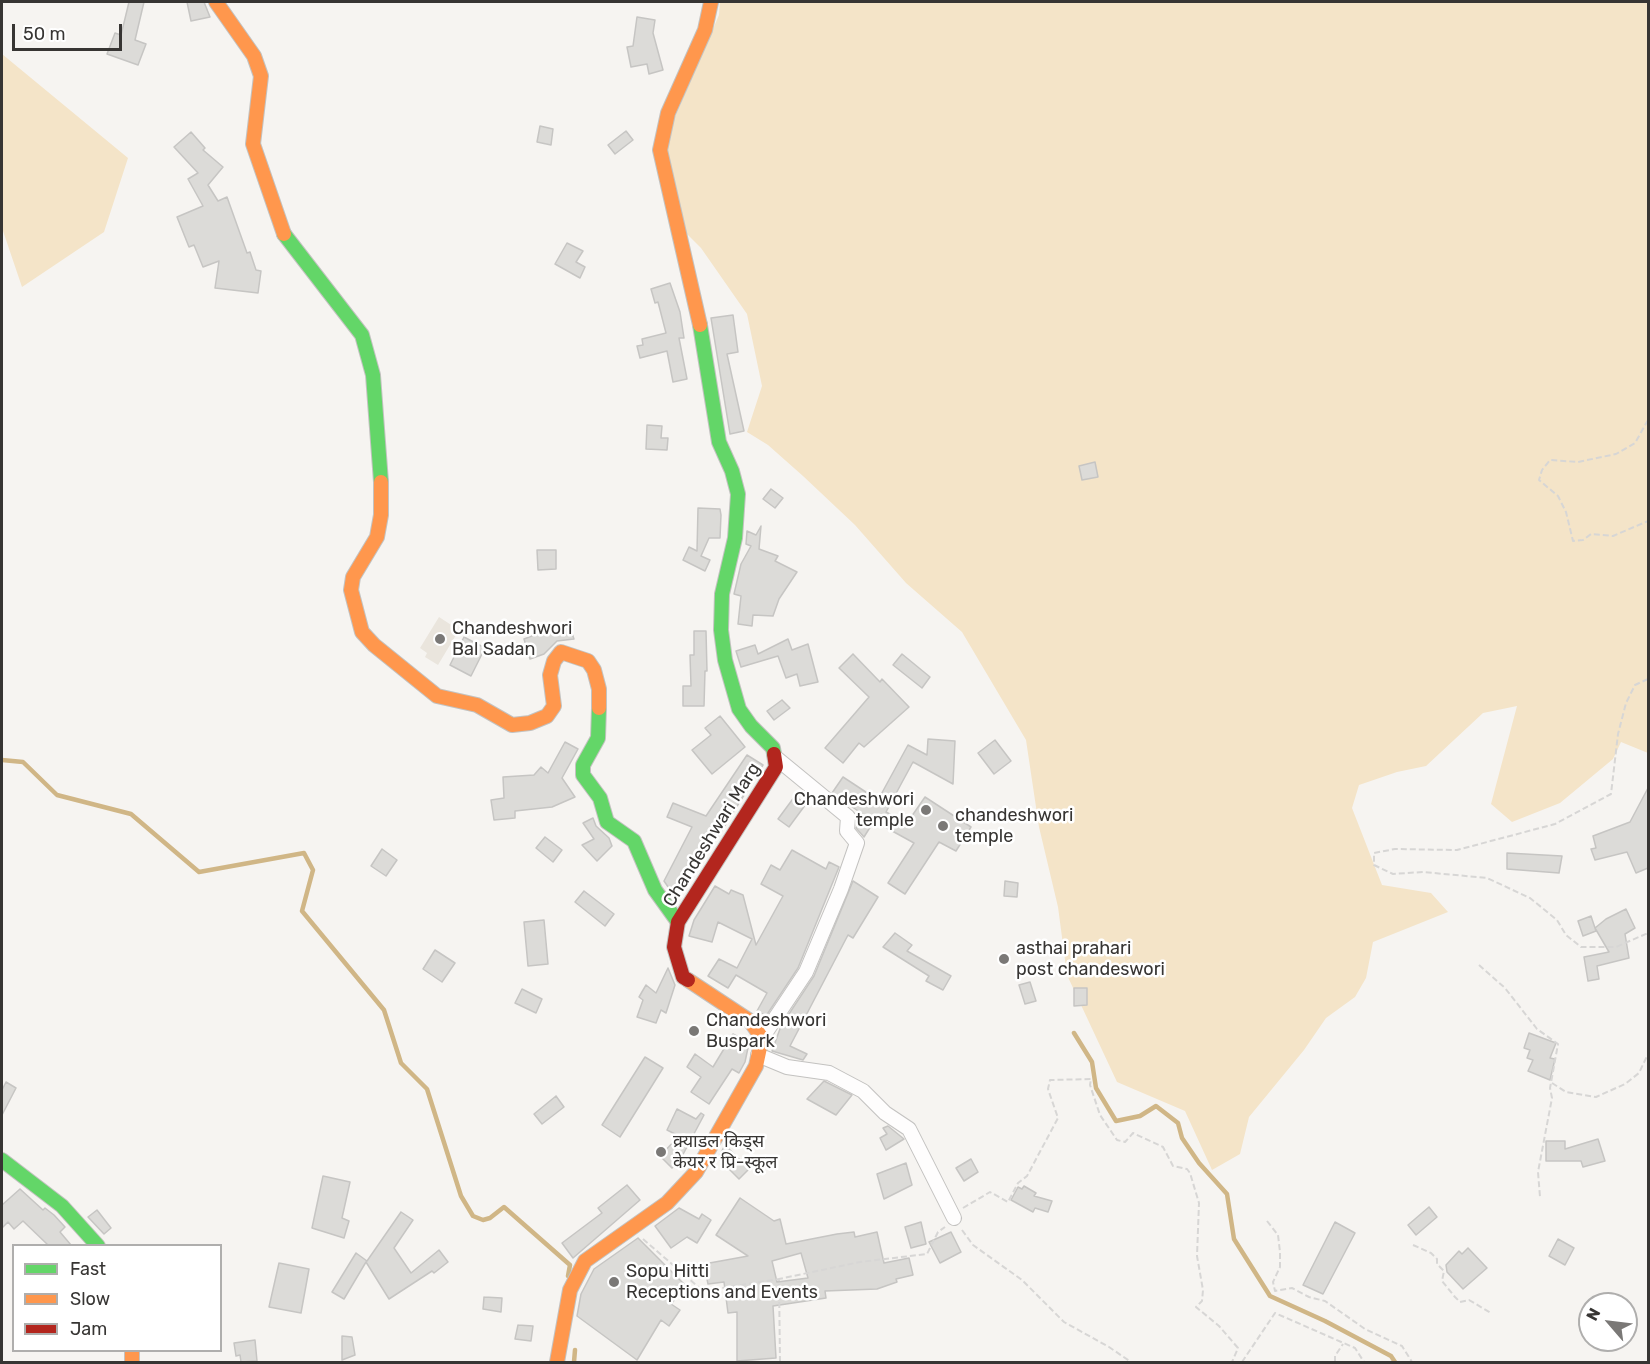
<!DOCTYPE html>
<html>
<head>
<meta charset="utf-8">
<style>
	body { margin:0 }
	#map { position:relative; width:1650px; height:1364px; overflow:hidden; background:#f6f4f1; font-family:Rubik,sans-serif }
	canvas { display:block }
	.frame { position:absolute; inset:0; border:3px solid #373533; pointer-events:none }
	.legend { position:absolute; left:12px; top:1244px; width:210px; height:108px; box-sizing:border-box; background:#fff; border:2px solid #afaead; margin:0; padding:8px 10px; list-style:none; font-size:18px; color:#373533 }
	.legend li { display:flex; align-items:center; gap:12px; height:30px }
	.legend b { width:30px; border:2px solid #afaead }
	.north { position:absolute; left:1578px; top:1292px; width:60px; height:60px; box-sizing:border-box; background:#fff; border:2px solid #afaead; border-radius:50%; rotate:298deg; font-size:16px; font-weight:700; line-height:24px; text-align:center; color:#373533 }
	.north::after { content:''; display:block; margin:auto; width:21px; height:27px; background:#7a7876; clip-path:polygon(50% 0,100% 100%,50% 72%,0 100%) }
	.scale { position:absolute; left:12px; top:24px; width:110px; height:27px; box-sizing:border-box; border:3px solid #373533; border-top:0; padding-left:8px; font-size:18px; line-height:21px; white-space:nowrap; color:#373533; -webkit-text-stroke:4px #fff; paint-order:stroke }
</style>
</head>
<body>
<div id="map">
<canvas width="1650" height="1364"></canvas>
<div class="frame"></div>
<ul class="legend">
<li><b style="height:8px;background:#63d668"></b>Fast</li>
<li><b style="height:8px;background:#ff974d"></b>Slow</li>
<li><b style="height:8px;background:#b3261e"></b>Jam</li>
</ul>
<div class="north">N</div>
<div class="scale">50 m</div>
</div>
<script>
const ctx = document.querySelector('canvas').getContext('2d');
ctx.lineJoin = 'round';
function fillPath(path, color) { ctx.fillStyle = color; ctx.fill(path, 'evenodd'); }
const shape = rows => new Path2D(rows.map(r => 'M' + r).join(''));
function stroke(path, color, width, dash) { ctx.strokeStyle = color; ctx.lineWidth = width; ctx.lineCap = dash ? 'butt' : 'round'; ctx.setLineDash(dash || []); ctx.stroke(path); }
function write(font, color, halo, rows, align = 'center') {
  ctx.font = font + ' Rubik,"Noto Sans Devanagari",sans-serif'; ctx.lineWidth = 5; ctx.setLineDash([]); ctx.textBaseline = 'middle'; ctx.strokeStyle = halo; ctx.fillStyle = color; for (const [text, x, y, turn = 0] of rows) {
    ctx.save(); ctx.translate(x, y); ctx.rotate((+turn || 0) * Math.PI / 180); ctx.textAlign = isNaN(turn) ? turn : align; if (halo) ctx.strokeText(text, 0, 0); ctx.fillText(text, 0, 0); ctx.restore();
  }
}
const built = shape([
	[439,617,459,630,438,665,425,657,427,653,420,648]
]);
const green = shape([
	[720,2,1648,2,1648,753,1621,742,1613,759,1560,803,1512,822,1491,804,1517,706,1483,713,1426,766,1397,772,1359,785,1352,808,1382,885,1431,893,1448,912,1373,942,1366,978,1355,997,1326,1018,1304,1050,1249,1117,1240,1154,1212,1170,1185,1111,1117,1082,1067,975,1058,907,1039,827,1026,740,962,632,906,583,855,525,803,476,768,445,747,432,762,386,747,314,701,248,682,229,665,140,719,15],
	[2,54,128,158,104,232,22,287,2,228]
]);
const stream = shape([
	[2,760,23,762,57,795,131,814,199,872,304,853,313,870,302,911,384,1010,401,1063,427,1089,461,1196,473,1216,483,1220,490,1218,504,1207,570,1265,568,1276],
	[1074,1033,1092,1062,1096,1088,1116,1121,1140,1116,1156,1106,1178,1123,1182,1138,1199,1163,1227,1194,1234,1239,1270,1296,1325,1321,1391,1356,1395,1362],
	[574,1362,575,1350]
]);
const building = shape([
	[129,2,144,2,135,40,146,44,138,65,107,54,115,33,121,35,129,2],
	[187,2,204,2,210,17,191,21,187,2],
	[637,17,655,20,653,33,663,70,649,74,647,64,631,67,627,47,633,46,637,17],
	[540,126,553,129,551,145,537,142,540,126],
	[626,131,633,140,615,154,608,145,626,131],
	[191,132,205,148,203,150,223,167,208,185,218,201,227,197,247,253,250,252,256,270,261,271,258,293,215,288,219,261,203,267,194,245,189,247,177,217,203,206,188,179,198,173,174,147,191,132],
	[567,243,583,251,576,262,585,267,580,278,555,264,567,243],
	[670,283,680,312,684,338,679,338,687,379,673,382,667,351,640,358,637,346,643,345,642,339,666,333,658,302,655,303,651,289,670,283],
	[733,315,738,352,727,354,744,431,730,434,711,318,733,315],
	[647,425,662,426,661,438,668,438,667,450,646,449,647,425],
	[1095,462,1098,477,1082,480,1079,466,1095,462],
	[771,489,783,498,775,508,763,499,771,489],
	[698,508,720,509,721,515,720,538,709,538,701,556,710,560,705,571,683,560,689,547,697,551,698,508],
	[761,526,759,549,778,556,775,561,797,572,779,599,773,616,753,615,752,626,738,624,741,596,734,594,741,564,751,546,746,544,747,531,756,535,761,526],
	[537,550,556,550,556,569,538,570,537,550],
	[568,622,574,639,557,641,544,654,530,659,524,639,568,622],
	[694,631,706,631,707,671,705,671,704,706,683,706,683,686,691,686,690,655,694,655,694,631],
	[464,637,485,648,471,676,450,665,464,637],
	[788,639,792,650,808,644,818,682,800,686,797,674,786,678,778,656,741,667,736,651,755,645,758,654,788,639],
	[853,654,880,682,882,679,909,707,864,747,859,743,843,763,825,748,869,697,839,668,853,654],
	[902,654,930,677,922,688,893,665,902,654],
	[782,700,790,708,774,720,767,711,782,700],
	[720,716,745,747,712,774,692,750,711,735,705,728,720,716],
	[928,739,955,741,953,784,913,762,886,812,907,823,925,797,971,827,956,851,939,842,905,894,888,883,914,843,874,821,864,837,856,828,864,815,832,793,843,777,878,800,908,745,927,755,928,739],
	[995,740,1011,761,994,774,978,753,995,740],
	[565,742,578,749,562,778,575,797,552,807,515,811,515,818,494,820,491,800,504,798,503,777,534,775,541,767,548,773,565,742],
	[747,755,763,765,717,838,711,835,698,862,695,861,673,894,664,881,692,827,667,817,673,803,706,816,747,755],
	[1648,788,1648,868,1636,873,1627,852,1595,860,1591,849,1596,848,1593,836,1630,822,1648,788],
	[795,796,806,804,789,827,778,819,795,796],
	[593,818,596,826,609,838,612,846,597,861,582,845,594,839,583,823,593,818],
	[545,837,562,850,553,862,536,848,545,837],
	[382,849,397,860,386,876,371,866,382,849],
	[792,850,826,869,829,862,839,867,798,968,766,1016,757,1011,767,993,736,975,728,988,708,976,719,959,737,968,752,939,718,922,712,942,689,936,694,920,715,886,729,894,731,890,743,895,756,945,783,896,761,884,771,865,780,870,792,850],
	[1507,853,1562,856,1559,873,1507,869,1507,853],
	[853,881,878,897,853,938,848,935,790,1046,807,1054,803,1060,772,1051,781,1026,814,976,853,881],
	[1005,881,1018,883,1017,897,1004,896,1005,881],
	[584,891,614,914,605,926,575,902,584,891],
	[1626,909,1635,928,1625,934,1629,958,1597,966,1599,979,1588,981,1584,957,1609,952,1595,928,1606,919,1626,909],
	[1591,916,1596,931,1583,936,1578,921,1591,916],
	[544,920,548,964,528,966,524,922,544,920],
	[895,933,912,945,907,951,951,976,943,990,926,981,929,976,883,947,895,933],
	[435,950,455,963,442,982,423,969,435,950],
	[668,968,675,985,666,1013,661,1010,656,1023,637,1017,643,1000,639,997,646,985,656,993,668,968],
	[1030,982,1036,1001,1025,1004,1019,985,1030,982],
	[1074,988,1087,988,1087,1005,1074,1006,1074,988],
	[522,989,542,999,536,1013,515,1003,522,989],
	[1529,1033,1556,1043,1550,1058,1555,1059,1550,1080,1528,1071,1533,1060,1527,1058,1530,1050,1524,1048,1529,1033],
	[733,1034,749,1043,745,1062,739,1073,732,1069,709,1104,691,1092,701,1077,687,1067,695,1054,713,1067,733,1034],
	[645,1057,663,1068,620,1137,602,1125,645,1057],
	[824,1081,852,1095,836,1115,807,1099,824,1081],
	[6,1082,16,1088,2,1115,2,1090,6,1082],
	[556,1096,564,1107,542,1124,534,1114,556,1096],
	[677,1109,696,1119,701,1113,704,1115,680,1160,672,1168,660,1156,679,1136,667,1130,677,1109],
	[888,1126,904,1139,886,1150,880,1138,887,1134,883,1128,888,1126],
	[1598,1139,1605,1161,1583,1167,1581,1161,1546,1161,1546,1141,1565,1141,1565,1149,1598,1139],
	[725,1145,749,1169,739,1179,718,1158,725,1145],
	[971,1159,978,1172,964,1181,956,1168,971,1159],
	[906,1163,912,1185,884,1199,877,1174,906,1163],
	[323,1176,350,1182,342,1218,349,1221,344,1238,312,1228,323,1176],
	[627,1185,640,1200,573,1258,562,1243,602,1213,598,1208,627,1185],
	[1024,1186,1036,1193,1034,1196,1052,1201,1048,1212,1035,1208,1033,1212,1011,1200,1018,1187,1022,1189,1024,1186],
	[20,1189,43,1210,45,1208,54,1215,65,1227,60,1232,71,1245,48,1245,23,1221,14,1229,8,1222,2,1228,2,1205,20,1189],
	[740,1198,774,1221,780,1219,786,1244,837,1234,854,1232,855,1237,877,1232,884,1263,909,1258,913,1275,896,1279,897,1282,877,1289,825,1291,826,1298,773,1306,776,1358,737,1361,737,1312,728,1313,724,1282,708,1284,704,1264,748,1256,716,1235,740,1198],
	[801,1253,808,1278,777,1282,772,1261,801,1253],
	[1429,1207,1437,1217,1416,1235,1408,1225,1429,1207],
	[679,1208,699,1219,702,1214,711,1220,697,1243,687,1237,671,1248,655,1226,679,1208],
	[97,1210,111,1228,104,1234,88,1217,97,1210],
	[401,1212,413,1220,394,1248,411,1273,439,1250,448,1262,434,1273,432,1271,389,1299,366,1262,344,1299,332,1292,356,1253,367,1261,401,1212],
	[921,1222,926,1244,911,1248,905,1227,921,1222],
	[1335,1222,1355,1233,1323,1294,1303,1285,1335,1222],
	[951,1232,961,1252,940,1263,929,1242,951,1232],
	[638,1238,686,1286,671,1304,680,1310,669,1326,661,1320,637,1360,577,1316,581,1294,594,1269,638,1238],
	[1558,1239,1574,1248,1565,1265,1549,1256,1558,1239],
	[1468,1248,1487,1268,1463,1289,1447,1272,1446,1265,1459,1251,1462,1254,1468,1248],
	[279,1263,309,1269,301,1313,269,1307,279,1263],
	[484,1297,502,1298,501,1312,483,1309,484,1297],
	[518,1325,533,1326,531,1341,515,1339,518,1325],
	[342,1336,352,1337,355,1355,342,1360,342,1336],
	[255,1340,257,1361,241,1362,240,1355,236,1356,234,1343,255,1340]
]);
const path = shape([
	[1648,420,1635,443,1616,454,1578,462,1550,460,1542,470,1539,480,1558,496,1566,512,1573,541,1583,540,1591,534,1613,536,1648,521],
	[1648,679,1635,685,1626,703,1618,734,1611,794,1555,824,1457,850,1395,849,1374,853,1374,865,1393,874,1423,872,1487,878,1530,898,1557,920,1566,935,1581,947,1616,947,1648,933],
	[1479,965,1505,988,1537,1029,1558,1044,1550,1088,1552,1098,1538,1172,1540,1197],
	[1552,1083,1566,1092,1596,1097,1625,1084,1639,1073,1648,1054],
	[963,1208,990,1192,1008,1202,1018,1183,1027,1176,1058,1118,1048,1089,1050,1080,1091,1079,1090,1085,1100,1115,1117,1140,1125,1142,1133,1133,1163,1147,1173,1166,1187,1169,1190,1173,1199,1203,1197,1256,1203,1290,1202,1301,1196,1307,1219,1326,1238,1348,1232,1362],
	[1267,1221,1278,1235,1280,1252,1280,1267,1273,1282,1275,1291,1292,1288,1309,1297,1325,1301,1365,1329,1402,1346,1412,1362],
	[962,1230,973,1245,1022,1280,1064,1322,1109,1347,1131,1362],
	[643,1239,703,1291,779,1279],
	[1413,1245,1431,1253,1437,1259,1437,1264,1444,1271,1442,1281,1455,1297,1460,1302,1469,1300,1491,1313],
	[780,1362,779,1279,860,1262,927,1254,938,1232,945,1227],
	[1242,1362,1275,1313,1355,1348,1364,1362],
	[1335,1362,1335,1356,1343,1344]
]);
const street = shape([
	[762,1038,806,972,841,889,857,843,847,831,848,817,775,757],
	[758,1055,787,1067,829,1073,863,1091,885,1113,909,1129,954,1218]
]);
const fast = shape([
	[284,234,362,335,373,375,381,482],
	[700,325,719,442,732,471,738,494,735,538,722,594,721,630,725,660,739,709,751,726,773,748,774,754],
	[599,708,598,738,583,765,583,775,600,798,607,822,634,841,655,890,678,922],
	[2,1160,62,1206,98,1246]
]);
const slow = shape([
	[216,2,254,56,261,76,253,144,284,234],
	[700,325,660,150,668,113,705,30,711,2],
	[381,482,381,515,377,537,353,577,351,590,362,632,374,645,437,696,477,705,512,725,530,723,547,716,554,706,550,675,554,661,561,652,588,661,594,670,599,689,599,708],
	[132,1350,132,1362],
	[557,1362,570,1290,585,1261,667,1203,696,1172,756,1066,762,1038,750,1021,688,980]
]);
const jam = shape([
	[688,980,683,977,674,947,678,922,776,767,774,754]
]);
const markers = [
	[440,639,6,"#7a7876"],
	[926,810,6,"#7a7876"],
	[943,826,6,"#7a7876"],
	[1004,959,6,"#7a7876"],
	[694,1031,6,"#7a7876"],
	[661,1152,6,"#7a7876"],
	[614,1282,6,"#7a7876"]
];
const poiNames = [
	["Chandeshwori",452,629],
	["Bal Sadan",452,650],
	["Chandeshwori",914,800,"right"],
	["temple",914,821,"right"],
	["chandeshwori",955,816],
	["temple",955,837],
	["asthai prahari",1016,949],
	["post chandeswori",1016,970],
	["Chandeshwori",706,1021],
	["Buspark",706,1042],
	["क्र्याडल किड्स",673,1142],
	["केयर र प्रि-स्कूल",673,1163],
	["Sopu Hitti",626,1272],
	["Receptions and Events",626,1293]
];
const streetNames = [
	["Chandeshwari Marg",712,835,-58]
];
fillPath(built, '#eae5dd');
fillPath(green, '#f4e4c8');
stroke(stream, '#d0b686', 4.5);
fillPath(building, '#dcdbd8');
stroke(building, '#c6c5c3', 1.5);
stroke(street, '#c3c2c0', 16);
stroke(fast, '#c3c2c0', 16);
stroke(slow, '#c3c2c0', 16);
stroke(jam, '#c3c2c0', 16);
stroke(path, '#d7d6d5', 2, [6, 3]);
stroke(street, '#fefdfd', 14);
stroke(fast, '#63d668', 14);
stroke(slow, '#ff974d', 14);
stroke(jam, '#b3261e', 14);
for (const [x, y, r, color] of markers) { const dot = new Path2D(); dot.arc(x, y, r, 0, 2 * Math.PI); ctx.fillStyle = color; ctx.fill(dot); stroke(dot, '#fff', 2); }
write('18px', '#373533', '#fff', poiNames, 'left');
write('18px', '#373533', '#fff', streetNames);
</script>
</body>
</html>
